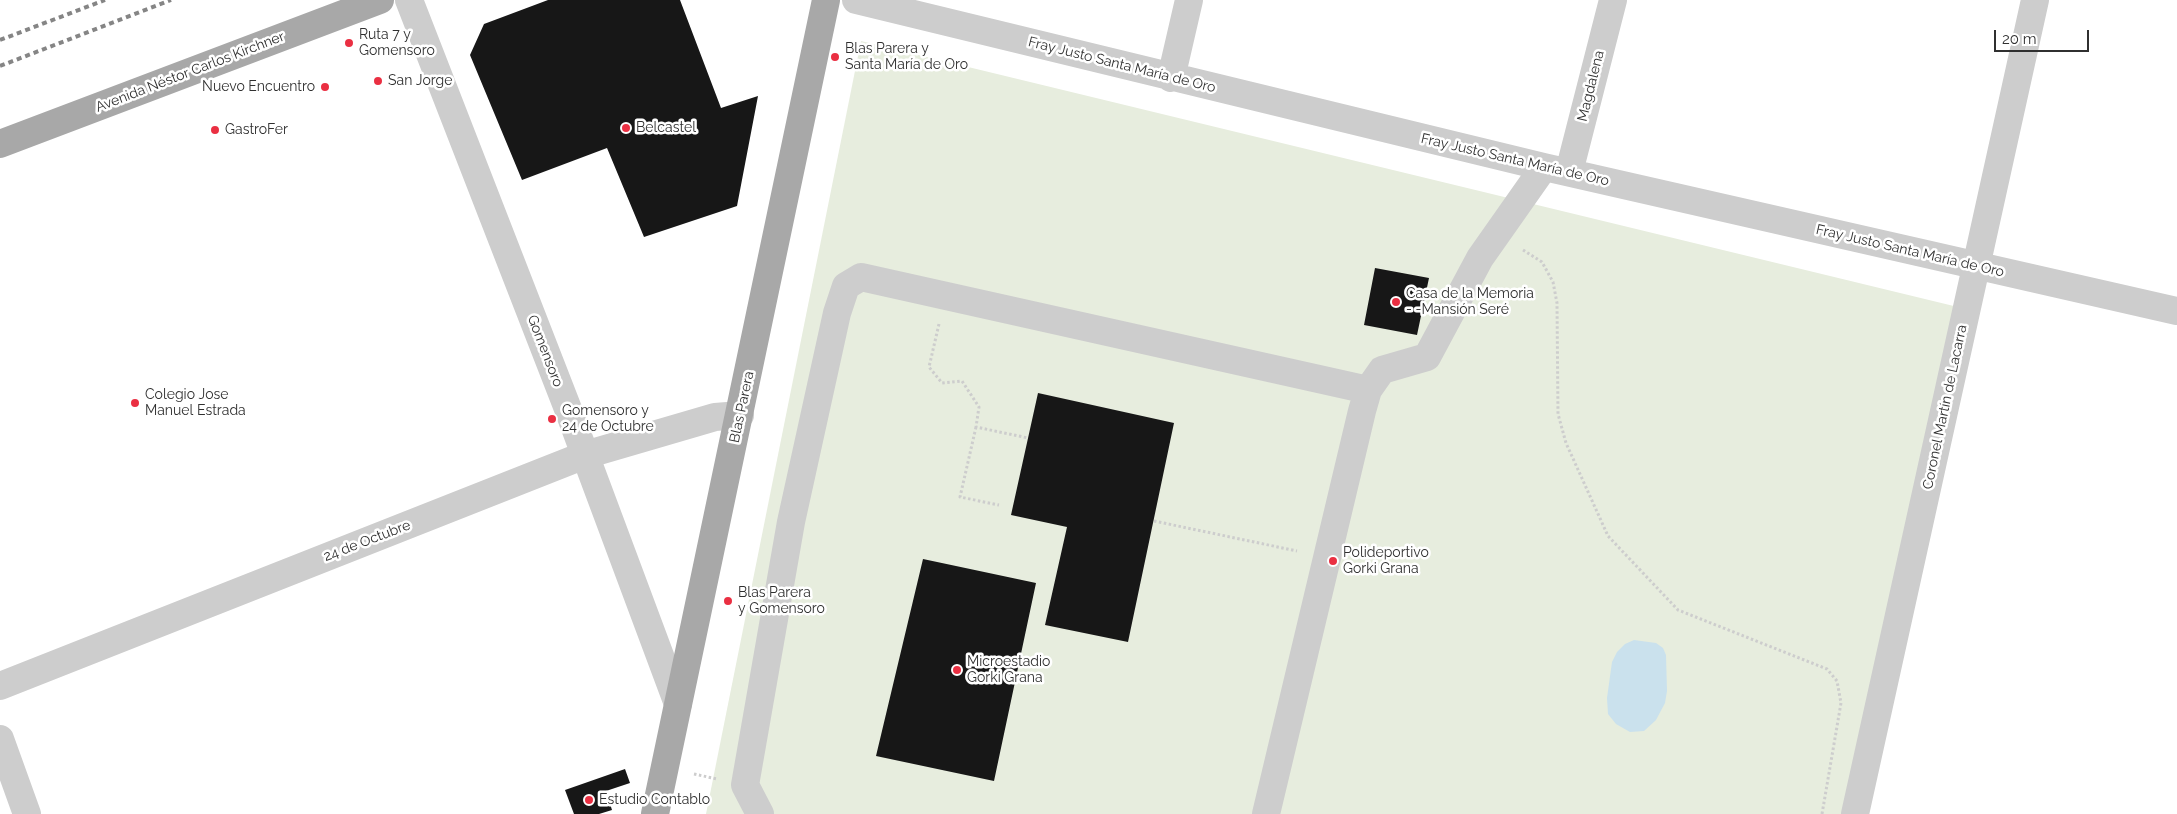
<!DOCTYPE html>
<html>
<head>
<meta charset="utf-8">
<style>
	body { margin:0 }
	#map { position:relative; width:2177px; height:814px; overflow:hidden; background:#fff; font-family:Raleway,sans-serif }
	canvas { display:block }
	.scale { position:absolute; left:1994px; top:30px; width:95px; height:22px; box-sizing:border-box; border:2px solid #303030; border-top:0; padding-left:6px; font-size:15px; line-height:18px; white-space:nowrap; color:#303030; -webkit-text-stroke:4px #fff; paint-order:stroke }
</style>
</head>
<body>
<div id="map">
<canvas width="2177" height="814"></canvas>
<div class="scale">20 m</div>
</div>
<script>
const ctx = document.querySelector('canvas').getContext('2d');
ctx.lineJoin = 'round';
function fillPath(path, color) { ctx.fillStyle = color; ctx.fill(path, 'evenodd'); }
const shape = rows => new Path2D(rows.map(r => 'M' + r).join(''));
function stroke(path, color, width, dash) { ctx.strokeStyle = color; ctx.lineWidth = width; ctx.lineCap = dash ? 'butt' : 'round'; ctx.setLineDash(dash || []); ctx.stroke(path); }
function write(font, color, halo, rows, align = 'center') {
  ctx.font = font + ' Raleway,sans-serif'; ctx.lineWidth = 5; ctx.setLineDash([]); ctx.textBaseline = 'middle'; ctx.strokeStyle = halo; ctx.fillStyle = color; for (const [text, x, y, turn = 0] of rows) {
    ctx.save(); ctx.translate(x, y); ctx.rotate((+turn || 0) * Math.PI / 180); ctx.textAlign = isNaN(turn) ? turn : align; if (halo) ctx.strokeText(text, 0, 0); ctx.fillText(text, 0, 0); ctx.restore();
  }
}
const green = shape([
	[861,41,1962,308,1855,814,706,814]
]);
const water = shape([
	[1634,640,1656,643,1663,648,1666,655,1667,691,1665,703,1656,720,1644,731,1630,732,1616,724,1608,714,1607,698,1612,662,1617,652,1625,644]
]);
const building = shape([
	[548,0,680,0,721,108,758,96,737,206,644,237,607,148,522,180,470,55,484,24],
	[1375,268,1429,278,1417,335,1364,325],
	[1038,393,1174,423,1128,642,1045,625,1067,527,1011,515],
	[923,559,1036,583,994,781,876,756],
	[625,769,630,783,606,791,612,810,599,814,574,814,565,790]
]);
const path = shape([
	[1523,250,1542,262,1553,282,1557,303,1558,414,1566,443,1608,536,1678,610,1827,669,1837,681,1841,703,1822,814],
	[939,324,929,367,942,383,962,381,979,407,976,427,1028,438],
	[976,427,960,497,999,505],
	[1154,521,1297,551],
	[694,774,717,779]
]);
const minor = shape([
	[409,0,568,409,678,704],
	[856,0,1544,167,2177,311],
	[1171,78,1189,0],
	[1569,172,1613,0],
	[0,686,585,455,715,417,740,415],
	[0,739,27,814],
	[760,814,745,785,791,522,837,313,846,286,861,277,1368,390],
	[1266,814,1362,411,1368,390,1382,370,1427,357,1480,258,1544,167],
	[1855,814,2035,0]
]);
const major = shape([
	[0,144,380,0],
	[655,814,826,0]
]);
const rail = shape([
	[0,40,105,0],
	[0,66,171,0]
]);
const markers = [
	[349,43,5,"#ea2f42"],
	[835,57,5,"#ea2f42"],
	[378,81,5,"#ea2f42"],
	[325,87,5,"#ea2f42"],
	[626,128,5,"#ea2f42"],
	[215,130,5,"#ea2f42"],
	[1396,302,5,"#ea2f42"],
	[135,403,5,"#ea2f42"],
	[552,419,5,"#ea2f42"],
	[1333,561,5,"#ea2f42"],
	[728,601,5,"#ea2f42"],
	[957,670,5,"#ea2f42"],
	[589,800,5,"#ea2f42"]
];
const poiNames = [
	["Ruta 7 y",359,35],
	["Gomensoro",359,51],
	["Blas Parera y",845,49],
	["Santa María de Oro",845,65],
	["San Jorge",388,81],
	["Nuevo Encuentro",315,87,"right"],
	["Belcastel",636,128],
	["GastroFer",225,130],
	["Casa de la Memoria",1406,294],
	["- -Mansión Seré",1406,310],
	["Colegio Jose",145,395],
	["Manuel Estrada",145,411],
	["Gomensoro y",562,411],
	["24 de Octubre",562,427],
	["Polideportivo",1343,553],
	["Gorki Grana",1343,569],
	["Blas Parera",738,593],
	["y Gomensoro",738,609],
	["Microestadio",967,662],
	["Gorki Grana",967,678],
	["Estudio Contablo",599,800]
];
const streetNames = [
	["Fray Justo Santa María de Oro",1122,65,14],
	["Avenida Néstor Carlos Kirchner",190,72,-21],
	["Magdalena",1591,86,-76],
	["Fray Justo Santa María de Oro",1515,160,13],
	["Fray Justo Santa María de Oro",1910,251,13],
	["Gomensoro",545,351,69],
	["Blas Parera",742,407,-78],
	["Coronel Martín de Lacarra",1945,407,-78],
	["24 de Octubre",367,541,-21]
];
fillPath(green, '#e7edde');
fillPath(water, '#cae1ed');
fillPath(building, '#171717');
stroke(path, '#cdcdcd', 3, [2.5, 2.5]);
stroke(minor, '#cdcdcd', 28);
stroke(major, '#a8a8a8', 28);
stroke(rail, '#858585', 4, [5, 4]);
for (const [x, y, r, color] of markers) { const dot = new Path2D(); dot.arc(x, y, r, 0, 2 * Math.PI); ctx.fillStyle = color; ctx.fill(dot); stroke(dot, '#fff', 2); }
write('14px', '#303030', '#fff', poiNames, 'left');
write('14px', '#303030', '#fff', streetNames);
</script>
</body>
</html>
